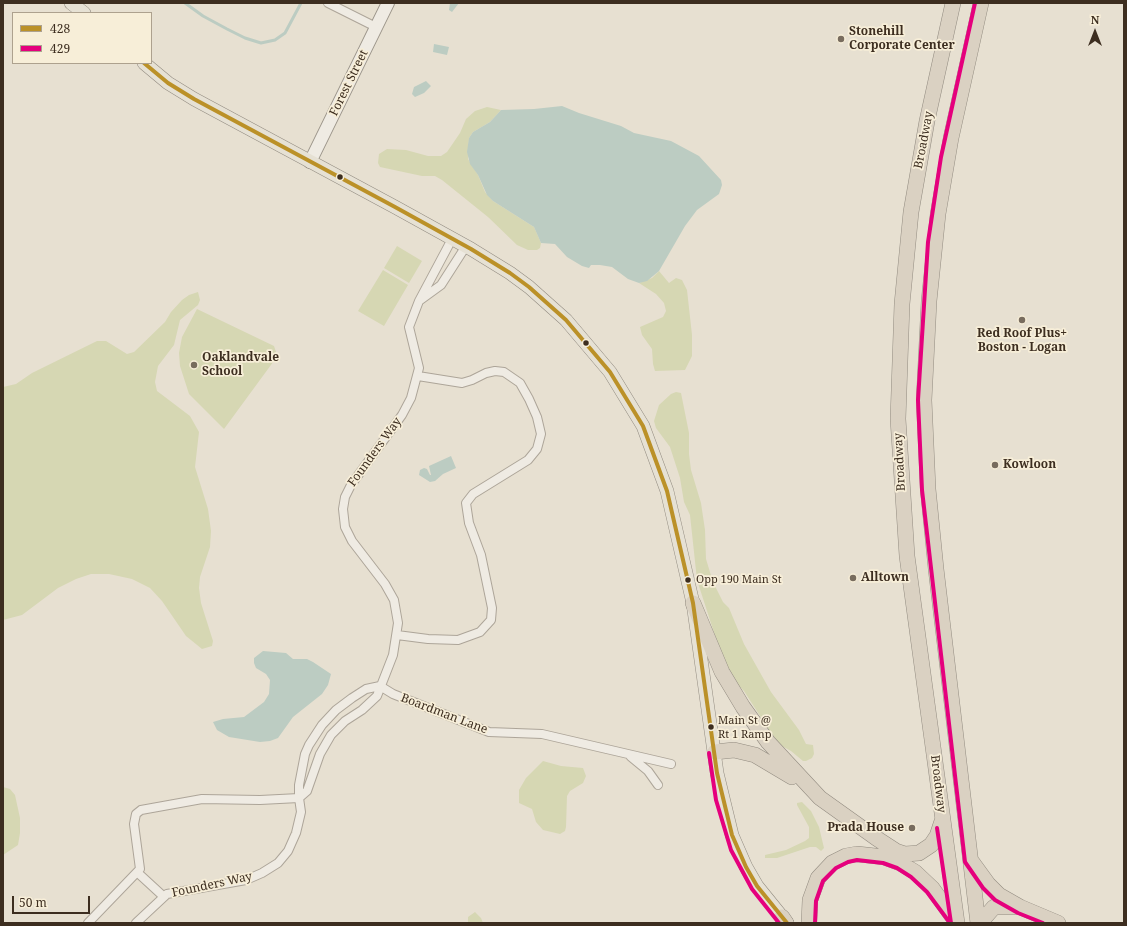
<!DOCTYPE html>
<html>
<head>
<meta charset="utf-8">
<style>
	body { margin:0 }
	#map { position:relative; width:1127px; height:926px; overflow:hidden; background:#e7e0d1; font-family:"Noto Serif",serif }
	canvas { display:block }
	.frame { position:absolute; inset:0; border:4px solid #3d2e20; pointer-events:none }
	.legend { position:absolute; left:12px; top:12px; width:140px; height:52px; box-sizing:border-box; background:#f7eed8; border:1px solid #ada18e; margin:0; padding:5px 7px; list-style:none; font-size:12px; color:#3d2e20 }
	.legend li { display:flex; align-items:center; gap:8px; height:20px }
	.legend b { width:20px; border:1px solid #ada18e }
	.north { position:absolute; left:1075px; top:12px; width:40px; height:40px; -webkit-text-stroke:3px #f7eed8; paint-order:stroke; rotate:0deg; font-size:11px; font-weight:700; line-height:16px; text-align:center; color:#3d2e20 }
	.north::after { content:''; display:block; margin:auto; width:14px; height:18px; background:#3d2e20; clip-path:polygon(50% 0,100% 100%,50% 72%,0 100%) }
	.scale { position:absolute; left:12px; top:896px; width:78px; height:18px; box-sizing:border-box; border:2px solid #3d2e20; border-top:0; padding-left:5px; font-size:12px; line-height:14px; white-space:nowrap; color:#3d2e20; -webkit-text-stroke:3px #f7eed8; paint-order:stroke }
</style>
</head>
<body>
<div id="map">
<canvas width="1127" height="926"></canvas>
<div class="frame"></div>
<ul class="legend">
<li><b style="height:5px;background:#bb9128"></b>428</li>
<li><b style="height:5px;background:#e5007d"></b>429</li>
</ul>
<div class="north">N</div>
<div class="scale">50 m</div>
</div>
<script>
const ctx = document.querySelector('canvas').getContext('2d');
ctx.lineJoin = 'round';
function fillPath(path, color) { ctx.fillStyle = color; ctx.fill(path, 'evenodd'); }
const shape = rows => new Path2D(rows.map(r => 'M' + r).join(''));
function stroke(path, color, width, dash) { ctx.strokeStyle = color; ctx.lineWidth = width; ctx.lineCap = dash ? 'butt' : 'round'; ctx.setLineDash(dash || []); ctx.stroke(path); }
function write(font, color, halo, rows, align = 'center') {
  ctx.font = font + ' "Noto Serif",serif'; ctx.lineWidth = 3.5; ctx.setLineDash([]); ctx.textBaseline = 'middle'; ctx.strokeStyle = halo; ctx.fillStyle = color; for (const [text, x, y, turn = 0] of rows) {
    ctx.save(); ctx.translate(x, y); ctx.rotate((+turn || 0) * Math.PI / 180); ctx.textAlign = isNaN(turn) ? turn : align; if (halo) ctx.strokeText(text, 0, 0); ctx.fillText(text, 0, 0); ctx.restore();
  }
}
const green = shape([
	[487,107,501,110,490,122,473,132,469,138,468,159,478,175,485,192,493,201,534,227,541,243,540,248,537,250,528,250,517,245,488,217,442,180,435,176,422,176,380,167,378,163,379,154,387,149,406,150,428,156,441,156,447,152,460,133,466,119,475,111],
	[397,246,422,261,409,283,384,268],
	[383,270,408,285,384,326,358,311],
	[659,271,669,283,676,278,682,280,687,290,692,335,692,356,685,370,655,371,653,364,652,349,642,335,640,327,663,317,666,311,664,303,656,294,639,283,652,278],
	[198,292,200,300,198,305,180,320,174,345,158,366,155,382,157,391,161,394,190,416,199,432,195,467,208,509,211,531,210,547,200,577,199,588,201,603,213,641,212,646,202,649,186,636,162,601,150,588,132,579,109,574,91,574,76,579,58,588,22,615,3,620,3,387,16,384,32,373,97,341,106,341,127,354,134,352,165,322,171,312,182,300,189,295],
	[197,309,274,346,277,355,279,354,224,429,189,394,180,366,179,353,182,337],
	[676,392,681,393,689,433,689,454,691,470,701,503,705,530,706,559,713,582,723,602,729,608,744,644,771,692,799,730,806,744,813,745,814,754,812,758,806,761,803,761,791,751,780,745,769,730,744,691,736,683,727,668,719,648,697,580,690,515,684,502,680,478,670,447,656,428,654,421,659,405,671,394],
	[543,761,561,766,583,768,586,776,583,783,570,791,567,796,566,827,565,831,560,834,543,830,536,822,532,809,519,803,519,790,526,778],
	[3,787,10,789,15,795,20,818,20,833,18,845,3,855],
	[802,802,811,811,819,827,824,848,821,851,816,847,810,847,777,858,765,858,765,855,786,850,805,841,809,838,809,827,797,805,797,803],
	[475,912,481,918,483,923,468,923,468,917]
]);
const water = shape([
	[450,3,459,3,452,12,449,10],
	[434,44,449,47,447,55,433,52],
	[426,81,431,86,424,93,415,97,412,94,414,87],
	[562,106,579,113,621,126,634,133,671,141,699,156,721,180,722,185,719,194,697,210,685,226,659,271,647,281,639,283,628,279,612,267,600,265,591,265,589,268,582,266,567,257,555,244,541,243,534,227,493,201,487,195,478,175,470,164,467,152,469,138,473,132,490,122,501,110,534,109],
	[451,456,456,468,443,474,435,481,430,482,419,475,420,470,424,468,427,469,430,475,431,475,429,466],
	[263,651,286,653,293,659,307,659,313,662,331,674,328,685,322,694,293,717,278,738,270,741,260,742,229,737,217,730,213,722,223,719,244,717,264,702,269,694,270,680,266,674,256,668,254,663,254,658]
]);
const stream = shape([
	[185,3,203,16,227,29,245,38,261,43,275,40,285,33,301,3]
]);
const street = shape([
	[328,3,376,27],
	[452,239,419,301,441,285,466,246],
	[397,635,428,639,458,640,480,632,491,620,492,608,481,555,469,523,466,503,473,494,528,460,537,449,541,434,537,417,529,399,520,383,504,372,495,371,486,373,472,380,462,383,418,376],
	[380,686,366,689,352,698,336,710,322,725,309,745,305,754,299,785,299,798,307,791,320,754,331,735,345,721,362,710,377,696,393,655,398,623,394,600,385,584,352,541,345,527,343,509,345,497,351,485,402,415,411,398,419,368,409,327,419,301],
	[380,686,393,694,489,732,542,734,671,764],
	[631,757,648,771,658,785],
	[138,873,163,896],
	[88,923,140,869,134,824,136,814,141,810,202,799,260,800,299,798,301,812,296,833,288,851,278,863,262,873,246,880,167,894,136,923]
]);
const secondary = shape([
	[310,162,388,3]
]);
const primary = shape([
	[71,3,84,13],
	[144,63,168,83,194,99,395,207,471,249,510,273,529,287,566,320,610,372,643,426,667,491,693,603,717,773,732,835,746,867,757,886,787,923]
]);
const highway = shape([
	[953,3,927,121,911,212,902,304,898,419,907,556,957,923],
	[693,603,722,672,743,707,768,742,820,798,876,838,896,851,905,854,919,853,931,845,937,836,942,821],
	[715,752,734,750,755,755,792,777],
	[972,862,988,884,999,895,1020,907,1058,923],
	[782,917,786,923],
	[809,923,810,900,818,878,832,863,846,856,857,854,884,857,900,863,915,872,932,888,955,920],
	[978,923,936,569,928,489,924,400,929,301,938,214,951,138,981,3],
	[980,923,994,907,1017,907]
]);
const bus1 = shape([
	[144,63,168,83,194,99,395,207,471,249,510,273,529,287,566,320,610,372,643,426,667,491,693,603,717,773,732,835,746,867,757,886,787,923]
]);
const bus2 = shape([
	[975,3,941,157,928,242,918,400,922,490,965,862,983,888,995,900,1018,913,1043,923],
	[709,753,716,800,731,850,752,889,779,923],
	[937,828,951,923],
	[815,923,816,901,823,881,836,868,848,862,857,860,883,863,897,868,911,877,927,892,950,923]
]);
const markers = [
	[841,39,4,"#786c5e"],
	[340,177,3.5,"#3d2e20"],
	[1022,320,4,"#786c5e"],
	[586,343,3.5,"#3d2e20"],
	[194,365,4,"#786c5e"],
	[995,465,4,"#786c5e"],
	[853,578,4,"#786c5e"],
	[688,580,3.5,"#3d2e20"],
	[711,727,3.5,"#3d2e20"],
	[912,828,4,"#786c5e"]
];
const busNames = [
	["Opp 190 Main St",696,580],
	["Main St @",718,721],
	["Rt 1 Ramp",718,735]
];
const poiNames = [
	["Stonehill",849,32],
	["Corporate Center",849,46],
	["Red Roof Plus+",1022,334,"center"],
	["Boston - Logan",1022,348,"center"],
	["Oaklandvale",202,358],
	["School",202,372],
	["Kowloon",1003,465],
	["Alltown",861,578],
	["Prada House",904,828,"right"]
];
const streetNames = [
	["Forest Street",349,83,-64],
	["Broadway",924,140,-79],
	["Founders Way",375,452,-54],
	["Broadway",900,462,-93],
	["Boardman Lane",444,714,21],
	["Broadway",938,784,83],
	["Founders Way",212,885,-12]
];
fillPath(green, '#d6d7b3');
fillPath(water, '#bcccc2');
stroke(stream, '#bcccc2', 3);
stroke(street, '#ada599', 10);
stroke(secondary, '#9c958a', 14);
stroke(primary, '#928b80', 14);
stroke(highway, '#928b80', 16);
stroke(street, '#efebe3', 8);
stroke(secondary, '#efebe3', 12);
stroke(primary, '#e6e1d4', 13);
stroke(highway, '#dad1c2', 15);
stroke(bus1, '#bb9128', 4);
stroke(bus2, '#e5007d', 4);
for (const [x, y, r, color] of markers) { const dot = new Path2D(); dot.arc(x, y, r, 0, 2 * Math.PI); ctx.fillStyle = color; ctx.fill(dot); stroke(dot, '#f7eed8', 1.5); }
write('11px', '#3d2e20', '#f7eed8', busNames, 'left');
write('bold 12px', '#3d2e20', '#f7eed8', poiNames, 'left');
write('12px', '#3d2e20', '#f7eed8', streetNames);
</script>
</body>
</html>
